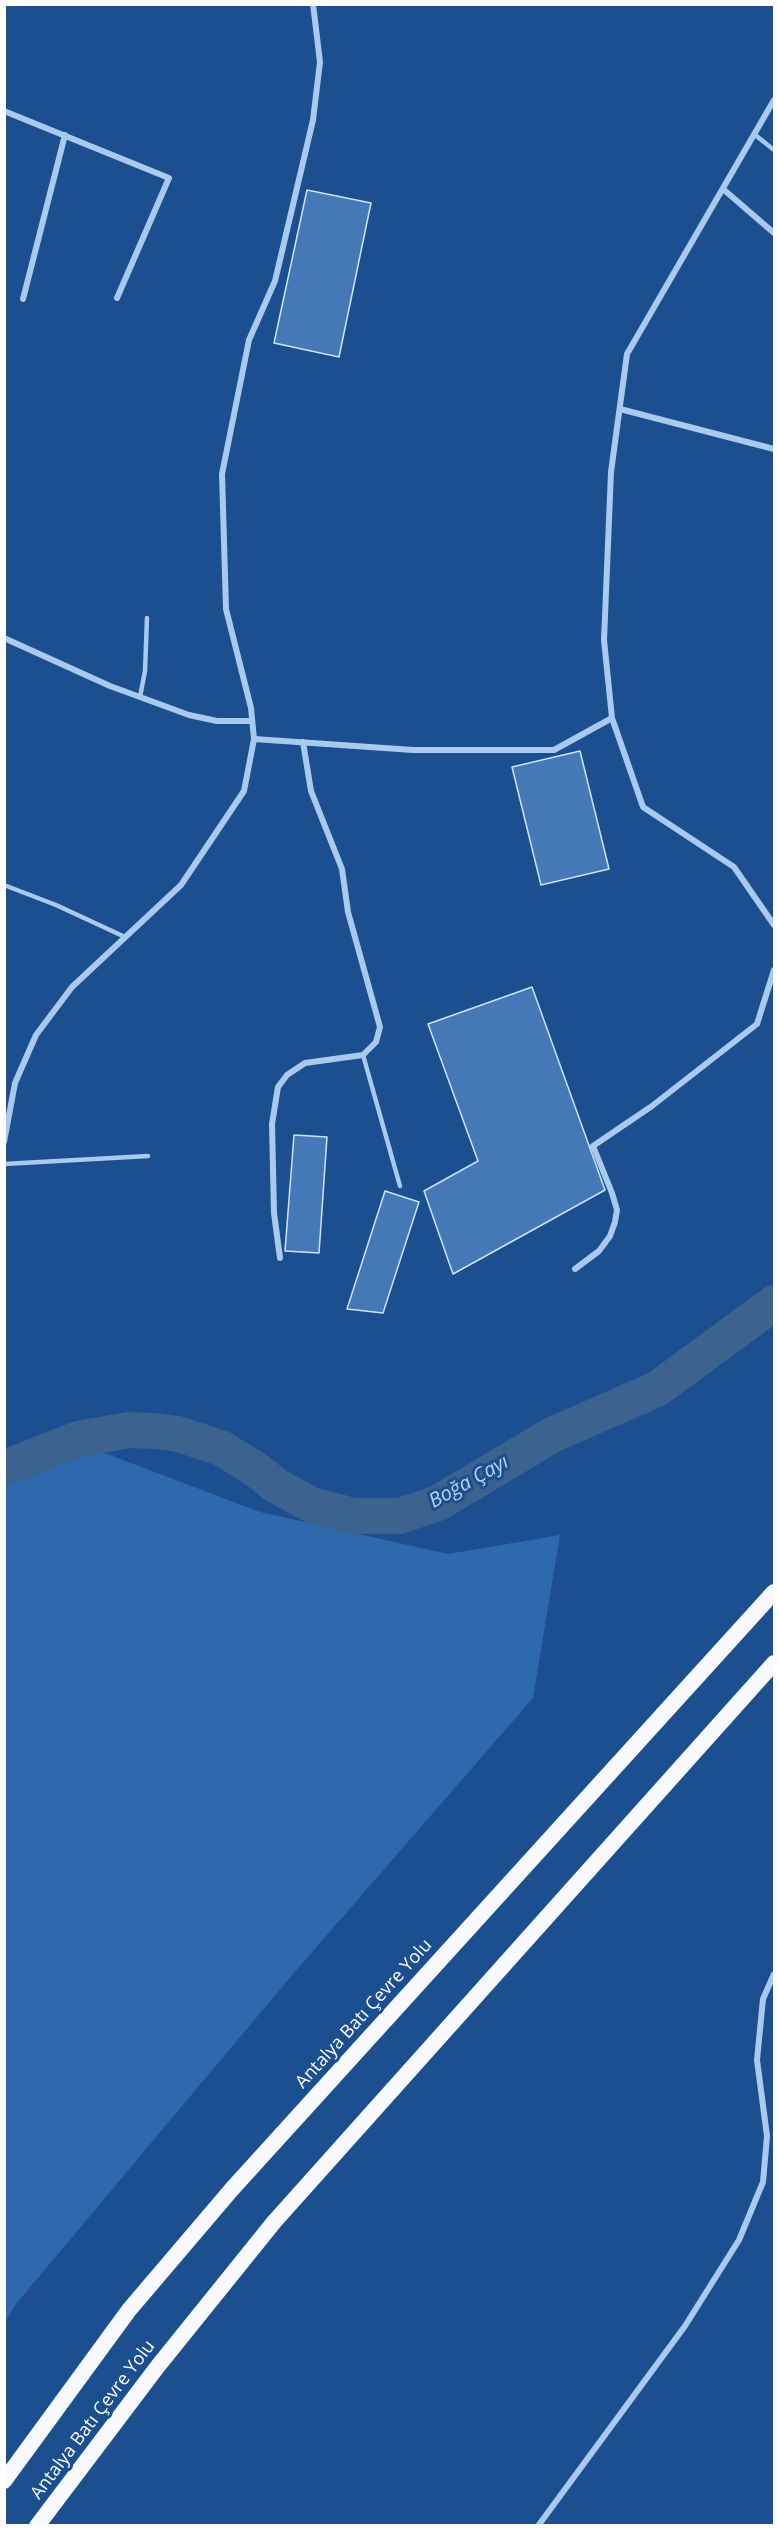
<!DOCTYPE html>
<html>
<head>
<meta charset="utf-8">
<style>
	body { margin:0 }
	#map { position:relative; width:779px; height:2530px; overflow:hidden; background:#1b4f8f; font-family:"Open Sans",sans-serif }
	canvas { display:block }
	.frame { position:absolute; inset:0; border:6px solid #fff; pointer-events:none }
</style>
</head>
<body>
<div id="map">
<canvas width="779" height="2530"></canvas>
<div class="frame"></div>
</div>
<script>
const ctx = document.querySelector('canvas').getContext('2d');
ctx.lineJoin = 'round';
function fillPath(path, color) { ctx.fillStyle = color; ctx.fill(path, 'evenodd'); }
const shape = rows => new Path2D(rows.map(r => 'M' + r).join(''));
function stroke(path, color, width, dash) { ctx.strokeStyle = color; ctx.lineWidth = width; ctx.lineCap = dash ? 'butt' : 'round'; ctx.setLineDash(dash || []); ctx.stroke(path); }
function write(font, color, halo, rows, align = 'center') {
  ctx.font = font + ' "Open Sans",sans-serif'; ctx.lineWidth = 6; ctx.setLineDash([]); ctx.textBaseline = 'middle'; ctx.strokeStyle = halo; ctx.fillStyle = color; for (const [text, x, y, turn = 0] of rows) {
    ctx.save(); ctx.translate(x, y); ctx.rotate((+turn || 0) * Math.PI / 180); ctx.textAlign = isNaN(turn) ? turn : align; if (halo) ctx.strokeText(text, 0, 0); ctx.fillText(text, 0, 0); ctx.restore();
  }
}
const green = shape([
	[73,1441,260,1512,448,1554,560,1535,533,1698,287,1981,16,2304,5,2322,5,1483]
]);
const river = shape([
	[4,1468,78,1439,129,1430,154,1431,178,1434,221,1448,258,1471,275,1485,312,1505,353,1516,400,1516,438,1503,552,1435,657,1389,774,1303]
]);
const building = shape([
	[307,190,371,203,339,357,274,343,307,190],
	[580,751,609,869,541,885,512,767,580,751],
	[532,987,605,1190,453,1274,424,1191,478,1161,428,1024,532,987],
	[294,1135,327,1137,319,1253,285,1251,294,1135],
	[385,1191,419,1202,383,1313,347,1309,385,1191]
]);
const service = shape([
	[754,134,774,150],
	[140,697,145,671,147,618],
	[4,885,56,905,125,937],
	[363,1055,400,1186],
	[4,1164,148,1156]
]);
const minor = shape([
	[774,100,627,354,611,472,604,640,612,718,643,807,734,867,774,925],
	[4,111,169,178,117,298],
	[723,189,774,233],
	[23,299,65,135],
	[620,409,774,449],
	[4,638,110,686,189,715,217,721,252,721],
	[254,739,413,750,554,750,612,718],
	[4,1142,15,1083,36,1035,72,987,181,885,244,791,254,739,251,708,226,609,222,474,249,340,275,281,313,120,320,62,313,4],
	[280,1258,274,1213,272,1124,278,1087,287,1075,305,1063,363,1055,376,1042,380,1027,348,912,342,869,311,791,303,742],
	[575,1269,599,1251,610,1236,615,1222,617,1210,612,1193,593,1146,652,1106,757,1024,774,970],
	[538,2526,685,2326,739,2240,763,2182,767,2136,757,2060,763,1999,774,1974]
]);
const trunk = shape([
	[4,2481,129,2310,232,2189,774,1592],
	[37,2526,158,2366,274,2222,774,1663]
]);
const streetNames = [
	["Antalya Batı Çevre Yolu",364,2014,-48],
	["Antalya Batı Çevre Yolu",93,2420,-53]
];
const waterNames = [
	["Boğa Çayı",469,1482,-29]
];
fillPath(green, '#2e69ad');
stroke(river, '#3c6290', 36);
fillPath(building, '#4478b7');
stroke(building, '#cfe3fa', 1.5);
stroke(service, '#a9c9ee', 4.5);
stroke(minor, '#a9c9ee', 6);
stroke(trunk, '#f8faff', 16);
write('18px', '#fff', '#1b4f8f', streetNames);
write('italic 20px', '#b5d3f5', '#1b4f8f', waterNames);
</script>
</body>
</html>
